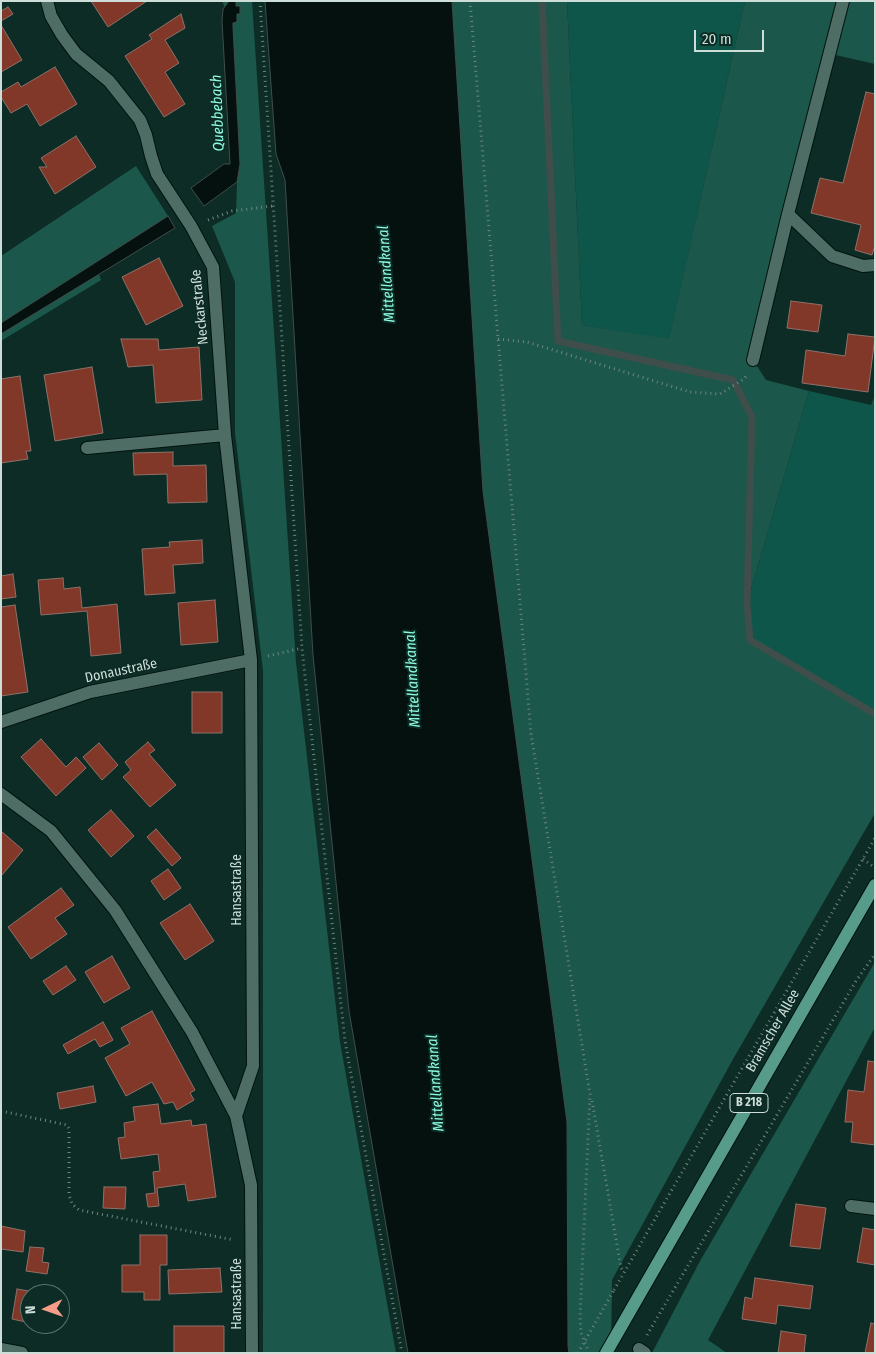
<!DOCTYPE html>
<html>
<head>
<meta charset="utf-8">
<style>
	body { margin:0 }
	#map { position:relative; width:876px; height:1354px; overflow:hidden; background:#0d2c25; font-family:"Fira Sans Condensed",sans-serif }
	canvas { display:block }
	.frame { position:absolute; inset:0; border:2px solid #cdded9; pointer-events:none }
	.north { position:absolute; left:20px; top:1284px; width:50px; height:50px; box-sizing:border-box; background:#0d2c25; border:1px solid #5a736d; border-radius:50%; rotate:267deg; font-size:14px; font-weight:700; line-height:20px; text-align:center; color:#cdded9 }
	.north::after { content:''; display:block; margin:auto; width:18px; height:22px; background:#f49e8a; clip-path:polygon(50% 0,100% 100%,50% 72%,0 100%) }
	.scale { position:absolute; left:694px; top:30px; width:70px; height:22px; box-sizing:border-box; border:2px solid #cdded9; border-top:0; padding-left:6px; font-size:15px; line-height:18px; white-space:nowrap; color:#cdded9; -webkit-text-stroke:4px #0d2c25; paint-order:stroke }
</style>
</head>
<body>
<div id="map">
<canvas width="876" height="1354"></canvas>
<div class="frame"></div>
<div class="north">N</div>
<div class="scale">20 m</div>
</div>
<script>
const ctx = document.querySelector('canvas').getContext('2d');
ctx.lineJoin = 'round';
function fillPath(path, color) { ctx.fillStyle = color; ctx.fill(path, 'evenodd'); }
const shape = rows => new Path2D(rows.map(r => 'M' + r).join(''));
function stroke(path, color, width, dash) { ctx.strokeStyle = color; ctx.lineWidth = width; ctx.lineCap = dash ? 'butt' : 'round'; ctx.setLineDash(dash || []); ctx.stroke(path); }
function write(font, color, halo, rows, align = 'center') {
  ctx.font = font + ' "Fira Sans Condensed",sans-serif'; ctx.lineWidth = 4; ctx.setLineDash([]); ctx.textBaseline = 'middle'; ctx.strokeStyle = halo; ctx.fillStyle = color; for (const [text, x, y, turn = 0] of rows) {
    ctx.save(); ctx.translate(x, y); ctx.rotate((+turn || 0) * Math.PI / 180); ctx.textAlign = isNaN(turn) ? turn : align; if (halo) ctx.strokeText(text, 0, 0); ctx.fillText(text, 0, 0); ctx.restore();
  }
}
const green = shape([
	[567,1,745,1,669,340,582,325],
	[809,391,871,405,875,395,875,714,750,640,747,603]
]);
const forest = shape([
	[222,1,252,1,296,662,340,1042,396,1353,263,1353,263,671,235,433,235,282,212,226,236,213,237,182,240,164,233,27],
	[452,1,567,1,582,325,669,339,745,1,875,1,875,64,831,54,753,360,766,380,809,391,747,603,750,640,875,714,875,813,732,1061,612,1280,611,1353,569,1353,568,1346,567,1122,483,491],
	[136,166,168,216,1,323,1,256],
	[99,274,101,280,1,341,1,334],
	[875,962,875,1027,708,1340,727,1353,652,1353,700,1261]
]);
const water = shape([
	[229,1,236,1,236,6,240,6,240,14,237,14,237,22,233,23,233,27,240,164,237,182,204,206,191,188,224,164,230,164,222,21,223,9,229,1],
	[265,1,452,1,483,491,567,1122,568,1346,569,1353,408,1353,349,1011,313,655,285,180,276,154,265,1],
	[168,216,175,228,1,334,1,323,168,216]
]);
const stream = shape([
	[542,1,558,341,733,380,752,417,747,603,750,640,875,714]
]);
const building = shape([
	[91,1,147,1,108,27,91,1],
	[8,7,13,14,1,21,1,11,8,7],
	[181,14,185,28,165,40,179,63,165,72,185,104,164,117,125,56,152,39,149,35,181,14],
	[1,25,22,60,1,72,1,25],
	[55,67,77,104,40,126,27,104,11,113,1,97,1,92,18,82,21,87,55,67],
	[866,92,875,94,875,245,872,255,855,250,861,225,811,213,820,178,843,183,866,92],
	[76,136,96,167,55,194,39,167,47,167,41,158,76,136],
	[159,258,183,306,146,325,122,277,159,258],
	[791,301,822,305,818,332,787,328,791,301],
	[848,334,875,337,868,392,802,383,806,350,845,356,848,334],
	[121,339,158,339,159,350,199,347,202,400,156,403,153,365,128,367,121,339],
	[92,367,103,433,55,441,44,375,92,367],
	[20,376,31,451,26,451,28,459,1,463,1,379,20,376],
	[173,452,173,466,206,465,207,502,168,503,167,474,134,475,133,453,173,452],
	[202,540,203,563,173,565,175,593,145,595,142,549,170,547,169,542,202,540],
	[13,574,16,597,1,599,1,576,13,574],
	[63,578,64,589,80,587,82,608,117,604,121,653,91,656,87,611,41,615,38,580,63,578],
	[215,600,218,642,181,645,178,603,215,600],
	[15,605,28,692,1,696,1,607,15,605],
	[192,692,222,692,222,733,192,733,192,692],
	[41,739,66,767,76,757,86,768,56,796,21,757,41,739],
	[148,742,155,750,149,754,176,785,150,807,123,777,131,770,125,762,148,742],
	[99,743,118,765,102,780,83,757,99,743],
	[111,810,134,836,111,857,88,830,111,810],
	[156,829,181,858,172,866,147,837,156,829],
	[1,831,23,850,2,875,1,875,1,831],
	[168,869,181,888,164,900,151,881,168,869],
	[61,888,74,905,55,918,67,934,31,959,8,927,61,888],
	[190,904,214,941,185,960,160,923,190,904],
	[112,956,130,988,104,1003,85,972,112,956],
	[66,966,76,980,53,995,43,981,66,966],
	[152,1011,195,1090,190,1093,194,1100,177,1110,173,1102,164,1104,152,1082,126,1096,105,1058,130,1044,121,1028,152,1011],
	[103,1022,113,1040,100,1047,95,1039,68,1054,63,1045,103,1022],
	[868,1061,875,1062,875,1145,851,1142,853,1122,845,1122,848,1090,864,1092,868,1061],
	[93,1086,96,1102,60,1109,57,1093,93,1086],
	[158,1104,161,1124,191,1120,192,1126,206,1124,216,1197,188,1201,185,1184,157,1188,159,1206,148,1207,146,1194,155,1193,153,1172,160,1171,158,1154,121,1159,118,1138,125,1137,124,1123,135,1121,133,1107,158,1104],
	[104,1187,126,1187,125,1209,103,1208,104,1187],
	[796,1204,826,1208,820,1249,790,1246,796,1204],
	[1,1226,25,1231,23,1252,1,1249,1,1226],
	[863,1228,875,1230,875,1265,857,1262,863,1228],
	[140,1235,167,1235,167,1265,160,1265,160,1300,144,1300,144,1292,122,1292,122,1265,140,1265,140,1235],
	[30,1247,44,1248,42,1262,49,1263,47,1274,26,1271,30,1247],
	[220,1268,222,1292,169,1294,168,1270,220,1268],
	[755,1278,813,1286,810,1309,778,1305,776,1324,742,1319,745,1297,752,1299,755,1278],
	[17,1289,46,1294,30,1294,30,1323,12,1319,17,1289],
	[871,1323,875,1324,875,1353,865,1353,871,1323],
	[174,1326,224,1326,224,1353,174,1353,174,1326],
	[781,1331,806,1335,804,1353,778,1353,781,1331]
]);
const path = shape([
	[260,1,302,648,345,1041,402,1353],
	[470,1,531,734,590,1094,580,1317,581,1333,588,1350],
	[208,220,232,211,273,206],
	[498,339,527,342,690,392,720,394,744,379,746,376],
	[268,656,302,648],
	[863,859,874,867],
	[592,1101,621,1268,624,1272],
	[1,1111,67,1125,69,1129,69,1195,72,1204,79,1210,234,1240],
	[614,1290,875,838],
	[647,1335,856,981,875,954]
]);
const minor = shape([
	[47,1,51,16,62,35,76,54,109,81,140,120,146,135,151,156,157,174,191,226,213,267,225,435,251,660,253,1066,236,1116,251,1185,252,1353],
	[843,1,788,214,832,256,863,266,875,265],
	[753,360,788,214],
	[87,448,225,435],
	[1,722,90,692,251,660],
	[1,794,51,831,115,910,192,1032,236,1116],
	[851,1206,875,1209],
	[1,1349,22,1353],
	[639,1349,645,1353]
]);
const major = shape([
	[606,1353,875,885]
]);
const pathBridge = shape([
	[578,1353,614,1290]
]);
const shields = [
	[749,1103,38]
];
const shieldNames = [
	["B 218",749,1103]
];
const streetNames = [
	["Neckarstraße",200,307,-96],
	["Donaustraße",121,671,-12],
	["Hansastraße",237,890,-90],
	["Bramscher Allee",773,1031,-60],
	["Hansastraße",237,1294,-90]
];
const waterNames = [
	["Quebbebach",218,113,-92],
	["Mittellandkanal",387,274,-94],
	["Mittellandkanal",413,679,-93],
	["Mittellandkanal",436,1083,-94]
];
fillPath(green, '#0e5649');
fillPath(forest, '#1b574a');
fillPath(water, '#04110e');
stroke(water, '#404e4b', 1);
stroke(stream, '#404e4b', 7);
fillPath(building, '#823828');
stroke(building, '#8e716a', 1);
stroke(minor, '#00130f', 14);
stroke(major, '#00130f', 14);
stroke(path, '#6e8680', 3, [1, 4]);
stroke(minor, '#4e6d65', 12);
stroke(major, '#579b8b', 12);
stroke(pathBridge, '#6e8680', 3, [1, 4]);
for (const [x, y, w] of shields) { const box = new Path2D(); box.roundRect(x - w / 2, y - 9.5, w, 19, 4); ctx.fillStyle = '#0d2c25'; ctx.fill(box); stroke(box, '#cdded9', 1); }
write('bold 12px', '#cdded9', null, shieldNames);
write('14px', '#cdded9', '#0d2c25', streetNames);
write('italic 15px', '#8cfbe0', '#0d2c25', waterNames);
</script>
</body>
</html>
